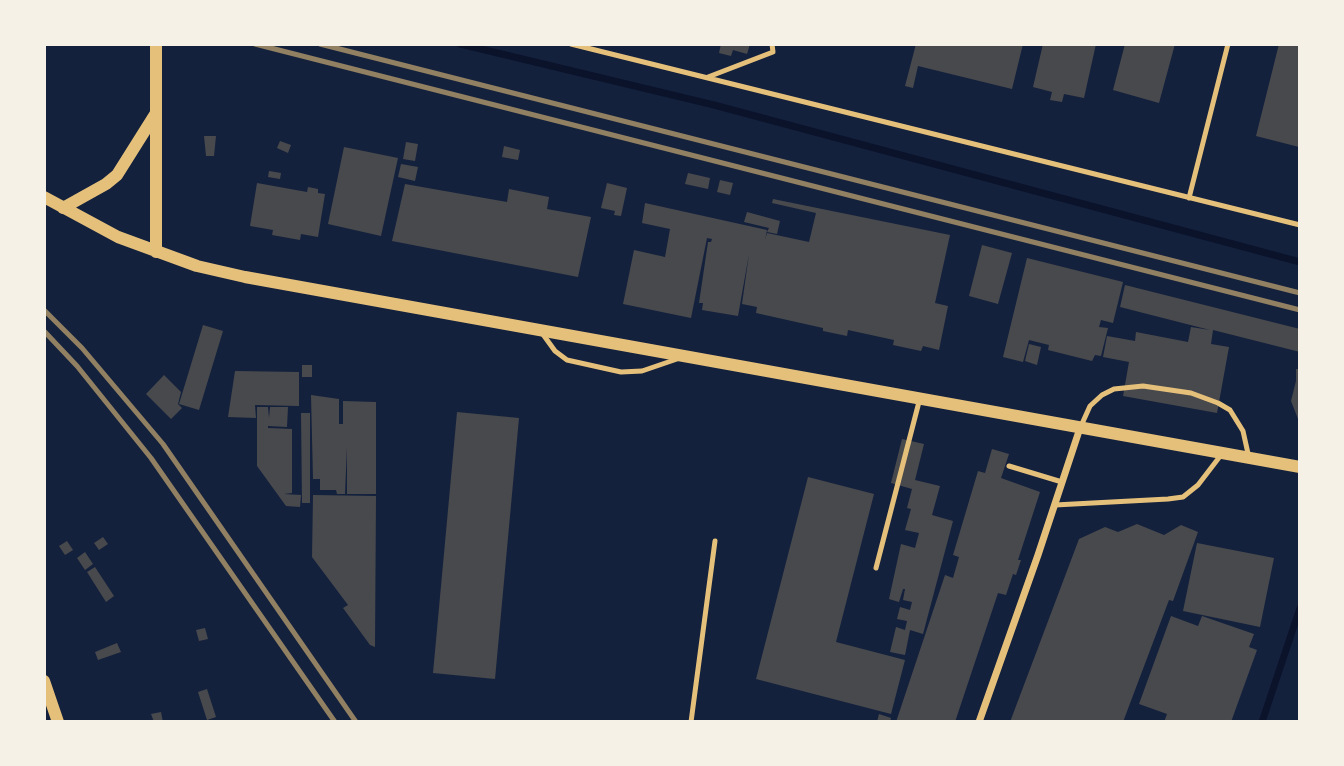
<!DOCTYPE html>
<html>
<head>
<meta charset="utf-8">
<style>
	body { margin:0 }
	#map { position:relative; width:1344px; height:766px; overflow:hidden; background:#14213d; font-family:"Fira Sans",sans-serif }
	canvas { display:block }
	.frame { position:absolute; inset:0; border:46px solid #f6f1e7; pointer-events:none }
</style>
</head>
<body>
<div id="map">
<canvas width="1344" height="766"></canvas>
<div class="frame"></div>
</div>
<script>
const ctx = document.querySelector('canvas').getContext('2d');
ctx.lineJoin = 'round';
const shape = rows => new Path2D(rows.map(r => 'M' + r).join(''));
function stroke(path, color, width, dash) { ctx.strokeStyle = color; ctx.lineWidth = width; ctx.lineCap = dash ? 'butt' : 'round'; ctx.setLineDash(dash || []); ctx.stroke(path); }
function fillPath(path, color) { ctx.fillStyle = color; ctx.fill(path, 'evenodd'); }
const stream = shape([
	[460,44,714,105,1300,262],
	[1262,722,1300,608]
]);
const building = shape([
	[721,44,750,44,747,54,733,50,731,56,719,53],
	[916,44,1023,44,1012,89,918,66,913,88,905,86],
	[1043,44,1096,44,1084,98,1064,94,1062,102,1050,100,1052,92,1033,87],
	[1125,44,1175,44,1159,103,1113,90],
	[1279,44,1300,44,1299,147,1256,136],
	[204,136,216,136,214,156,206,156],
	[280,141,291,145,288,153,277,148],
	[406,142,418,144,415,161,403,159],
	[504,146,520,150,518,160,502,157],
	[344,147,398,158,381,236,328,224],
	[401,164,418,167,415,181,398,177],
	[269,171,281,173,280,179,268,177],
	[688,173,710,178,708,189,685,184],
	[720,180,733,183,730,195,717,192],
	[257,183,307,192,308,187,318,189,318,193,325,194,318,237,301,234,300,240,272,235,273,230,250,226],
	[607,183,627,188,621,216,614,215,615,211,601,208],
	[405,184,507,202,509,189,549,197,547,209,591,217,578,277,392,241],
	[773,199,950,235,935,303,948,306,939,350,923,346,921,351,893,345,894,340,848,330,847,336,823,331,823,328,756,313,757,307,742,304,749,254,738,316,702,310,703,303,699,303,708,242,711,242,712,239,707,238,691,318,623,304,634,250,665,257,670,229,642,223,645,203,767,230,765,240,767,233,809,242,816,213,772,203],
	[747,212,780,221,777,234,767,232,769,228,744,222],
	[982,245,1012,253,998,304,969,296],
	[1027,258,1123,282,1113,323,1101,320,1099,327,1108,328,1101,356,1095,355,1092,361,1048,350,1049,345,1029,340,1023,362,1003,357],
	[1125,285,1300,329,1300,352,1213,330,1211,344,1229,347,1217,413,1123,396,1129,362,1103,357,1107,336,1135,341,1136,332,1188,342,1191,327,1210,330,1120,307],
	[203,325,223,331,199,410,179,404],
	[1029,344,1041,347,1037,365,1025,361],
	[302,365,312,365,312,377,302,377],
	[1296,369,1300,369,1300,424,1291,401,1296,381],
	[235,371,299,372,299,406,255,405,256,418,228,417],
	[164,375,181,392,178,404,182,408,171,419,146,394],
	[311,395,339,399,339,424,343,424,343,401,376,402,376,494,347,494,347,447,345,494,337,494,336,490,320,490,320,479,313,479],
	[257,407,268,407,269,418,270,407,288,407,287,427,268,426,268,428,292,429,292,493,284,494,301,495,300,507,286,506,257,466],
	[457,412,519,418,495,679,433,673],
	[301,413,310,413,310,503,302,503],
	[902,439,924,444,915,480,940,486,932,515,953,521,923,634,910,630,905,655,890,652,896,627,905,630,907,621,897,619,900,607,910,610,912,602,903,600,905,589,903,589,899,602,889,599,901,544,915,548,919,533,905,530,911,509,907,508,912,489,891,483],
	[992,449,1009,454,1001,478,1040,492,1018,560,1021,560,1016,575,1013,574,1006,595,998,593,955,722,896,722,945,575,953,578,959,557,953,555,978,471,985,473],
	[808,477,874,494,836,642,905,660,891,714,756,679],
	[313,495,376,496,375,647,370,645,343,608,348,605,312,557],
	[1137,524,1164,535,1181,525,1198,532,1173,601,1169,600,1123,722,1010,722,1079,539,1105,527,1118,532],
	[103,537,108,544,99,550,94,543],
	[67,541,73,550,65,555,59,546],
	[1197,543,1274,558,1260,627,1183,611],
	[85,552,93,564,85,570,77,558],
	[95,567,114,596,106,602,87,572],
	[1171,616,1198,626,1202,616,1254,634,1249,647,1257,650,1231,722,1164,722,1167,714,1139,704],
	[205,628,208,639,199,641,196,630],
	[117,643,121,652,98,660,95,652],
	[207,689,216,717,207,720,198,692],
	[161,712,163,722,154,722,151,714],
	[879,714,891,718,890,722,877,722]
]);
const service = shape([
	[571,44,1300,225],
	[708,77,773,52,772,44],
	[1189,198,1228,44],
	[542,333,555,351,567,360,621,372,642,371,680,358],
	[1081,426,1090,406,1102,395,1114,389,1143,386,1191,393,1218,403,1230,410,1243,431,1249,458],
	[1009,466,1062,482],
	[1055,505,1168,499,1183,497,1198,485,1221,455],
	[876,568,920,398],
	[691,722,715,541]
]);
const minor = shape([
	[979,722,1038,555,1080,428]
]);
const tertiary = shape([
	[44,197,118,237,197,266,245,277,1300,467],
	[63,208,106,184,117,175,156,113],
	[156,252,156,44],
	[44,681,58,722]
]);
const rail = shape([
	[255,44,1300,310],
	[320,44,1300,293],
	[44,310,82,348,163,444,356,722],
	[44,331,77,366,151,458,335,722]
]);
stroke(stream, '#0b132b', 7);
fillPath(building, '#48494c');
stroke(service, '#e5c07b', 5);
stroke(minor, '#e5c07b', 7);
stroke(tertiary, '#e5c07b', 12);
stroke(rail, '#918062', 5);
</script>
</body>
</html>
